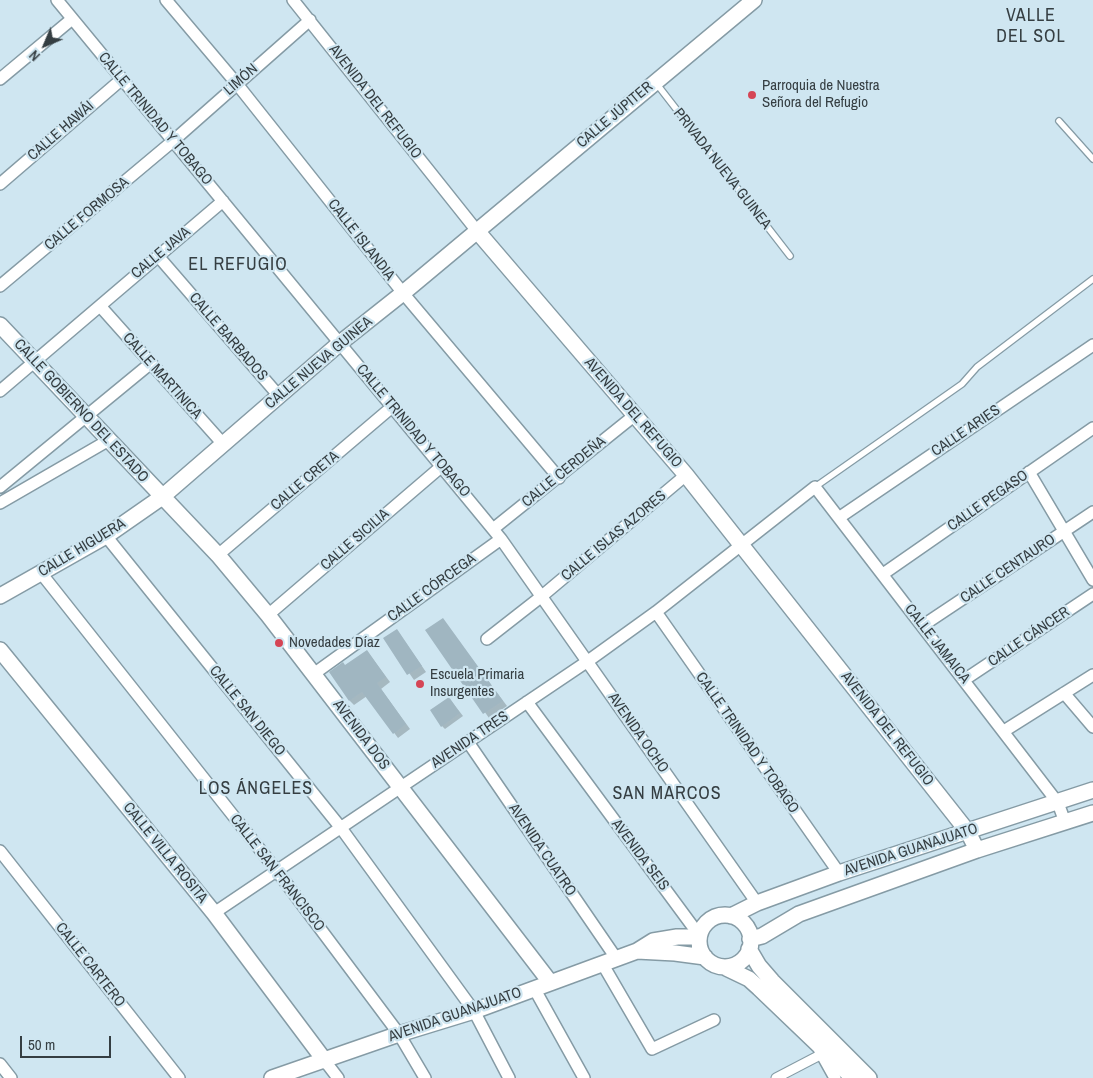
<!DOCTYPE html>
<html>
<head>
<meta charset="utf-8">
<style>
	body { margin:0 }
	#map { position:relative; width:1093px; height:1078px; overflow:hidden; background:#cfe6f1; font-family:"Archivo Narrow",sans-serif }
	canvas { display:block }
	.north { position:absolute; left:20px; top:20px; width:50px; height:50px; -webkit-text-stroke:4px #cfe6f1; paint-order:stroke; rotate:225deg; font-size:14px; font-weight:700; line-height:20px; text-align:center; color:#353e42 }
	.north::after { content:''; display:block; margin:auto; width:18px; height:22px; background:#353e42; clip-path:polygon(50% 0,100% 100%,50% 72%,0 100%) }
	.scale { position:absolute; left:20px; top:1036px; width:91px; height:22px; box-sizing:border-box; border:2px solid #353e42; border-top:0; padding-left:6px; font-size:15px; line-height:18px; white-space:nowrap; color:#353e42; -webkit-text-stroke:4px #cfe6f1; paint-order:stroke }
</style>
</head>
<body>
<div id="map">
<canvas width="1093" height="1078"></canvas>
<div class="north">N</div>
<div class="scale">50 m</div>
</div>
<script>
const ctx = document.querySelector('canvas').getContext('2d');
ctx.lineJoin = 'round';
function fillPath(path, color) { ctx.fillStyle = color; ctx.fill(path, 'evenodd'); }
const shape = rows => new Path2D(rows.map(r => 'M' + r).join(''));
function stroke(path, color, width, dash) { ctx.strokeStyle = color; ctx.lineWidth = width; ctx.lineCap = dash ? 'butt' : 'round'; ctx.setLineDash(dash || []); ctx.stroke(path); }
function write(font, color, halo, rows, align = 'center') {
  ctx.font = font + ' "Archivo Narrow",sans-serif'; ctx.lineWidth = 4.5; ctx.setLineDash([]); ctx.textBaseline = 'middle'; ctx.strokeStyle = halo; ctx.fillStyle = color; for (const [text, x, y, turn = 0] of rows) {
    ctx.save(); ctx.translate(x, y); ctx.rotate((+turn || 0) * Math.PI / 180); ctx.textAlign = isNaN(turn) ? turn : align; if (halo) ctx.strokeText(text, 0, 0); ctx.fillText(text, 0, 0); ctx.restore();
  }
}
const shadow = shape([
	[443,620,507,706,489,718,427,630],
	[397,630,426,672,414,680,385,638],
	[367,651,390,682,381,689,410,729,398,738,367,696,354,705,350,701,345,666],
	[449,698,463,716,445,729,442,726]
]);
const building = shape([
	[443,618,503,701,483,714,425,630],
	[397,629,422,666,407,675,383,638],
	[367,650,386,677,377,683,406,724,393,734,362,692,349,701,329,672,343,662,345,665],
	[449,697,460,713,441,727,430,710]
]);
const service = shape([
	[656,83,790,256],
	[1059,121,1093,159],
	[815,487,962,384,977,367,1093,279]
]);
const pedestrian = shape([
	[776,1078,822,1054]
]);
const minor = shape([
	[57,0,501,539,757,903],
	[166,0,237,84,403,293,559,478],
	[293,0,477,231],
	[0,79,72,19],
	[0,184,122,79],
	[158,256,279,396],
	[0,286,173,141,310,20],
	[100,306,224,445],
	[0,391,223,201],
	[1029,472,1093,580],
	[0,487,151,363],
	[0,503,109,440],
	[840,517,1093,345],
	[493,529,635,415],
	[106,536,341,828,474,1011,509,1078],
	[218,555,392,407],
	[41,573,277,871,399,1034,425,1078],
	[883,574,1093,428],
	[656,612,839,873],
	[268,615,442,466],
	[922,626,1093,512],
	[487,639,542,596,686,475],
	[315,673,501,539],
	[964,680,1093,594],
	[1064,693,1093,727],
	[527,702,699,935],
	[1004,731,1093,675],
	[468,742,616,958],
	[0,851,179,1078],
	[214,913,588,661,656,612,815,487,1058,803,1065,822],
	[602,963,652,1049,714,1020],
	[534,988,584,1078],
	[820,1051,835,1078],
	[325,1061,338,1078],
	[0,1064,11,1078]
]);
const tertiary = shape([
	[477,231,686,475,968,832,977,850],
	[0,325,218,555,268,615,550,982],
	[0,596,106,536,162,497,340,343,403,293,754,0],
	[0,650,214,913,325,1061],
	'699 941a26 26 0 1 1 52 0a26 26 0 1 1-52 0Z',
	[731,916,757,903,839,873,1093,790],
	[750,939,762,936,799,914,977,850,1093,813],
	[749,949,759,966,772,981,869,1078],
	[637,951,675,953,705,957],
	[724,967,749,979,759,988,853,1078],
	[272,1078,399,1034,474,1011,637,951,653,941,677,937,699,937]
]);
const markers = [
	[752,95,5,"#d54555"],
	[279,643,5,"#d54555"],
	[420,684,5,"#d54555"]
];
const streetNames = [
	["LIMÓN",241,80,-41],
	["AVENIDA DEL REFUGIO",375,102,52],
	["CALLE JÚPITER",615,115,-40],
	["CALLE TRINIDAD Y TOBAGO",155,119,50],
	["CALLE HAWÁI",61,131,-41],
	["PRIVADA NUEVA GUINEA",722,169,52],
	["CALLE FORMOSA",87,214,-40],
	["CALLE ISLANDIA",361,240,52],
	["CALLE JAVA",161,253,-40],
	["CALLE BARBADOS",228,337,49],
	["CALLE NUEVA GUINEA",319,363,-40],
	["CALLE MARTINICA",162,376,48],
	["CALLE GOBIERNO DEL ESTADO",81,411,47],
	["AVENIDA DEL REFUGIO",633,413,49],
	["CALLE TRINIDAD Y TOBAGO",413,431,50],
	["CALLE ARIES",966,431,-34],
	["CALLE CERDEÑA",564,472,-39],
	["CALLE CRETA",305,481,-40],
	["CALLE PEGASO",988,501,-35],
	["CALLE ISLAS AZORES",614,536,-40],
	["CALLE SICILIA",355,540,-41],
	["CALLE HIGUERA",82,548,-31],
	["CALLE CENTAURO",1008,569,-34],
	["CALLE CÓRCEGA",432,588,-36],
	["CALLE CÁNCER",1029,637,-34],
	["CALLE JAMAICA",937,644,52],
	["CALLE SAN DIEGO",247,711,51],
	["AVENIDA DEL REFUGIO",887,729,52],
	["AVENIDA OCHO",638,733,55],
	["AVENIDA DOS",361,735,53],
	["AVENIDA TRES",470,740,-34],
	["CALLE TRINIDAD Y TOBAGO",747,743,55],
	["AVENIDA CUATRO",542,850,56],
	["AVENIDA GUANAJUATO",911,850,-18],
	["CALLE VILLA ROSITA",165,853,51],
	["AVENIDA SEIS",640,855,53],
	["CALLE SAN FRANCISCO",277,873,52],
	["CALLE CARTERO",90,965,52],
	["AVENIDA GUANAJUATO",455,1015,-19]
];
const poiNames = [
	["Parroquia de Nuestra",762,86],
	["Señora del Refugio",762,103],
	["Novedades Díaz",289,643],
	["Escuela Primaria",430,675],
	["Insurgentes",430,692]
];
const quarterNames = [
	["VALLE",1031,16],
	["DEL SOL",1031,37],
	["EL REFUGIO",238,265],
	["LOS ÁNGELES",256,789],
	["SAN MARCOS",667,794]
];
fillPath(shadow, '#0003');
fillPath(building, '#a0b6c1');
stroke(service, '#859ba5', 8);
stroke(pedestrian, '#859ba5', 11);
stroke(minor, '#859ba5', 14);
stroke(tertiary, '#859ba5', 18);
stroke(service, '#fff', 5.5);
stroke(pedestrian, '#fff', 9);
stroke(minor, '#fff', 11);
stroke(tertiary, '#fff', 15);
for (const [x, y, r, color] of markers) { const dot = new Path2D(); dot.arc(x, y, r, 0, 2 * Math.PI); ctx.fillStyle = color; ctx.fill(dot); stroke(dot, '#cfe6f1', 2); }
write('15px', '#353e42', '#cfe6f1', streetNames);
write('15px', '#353e42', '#cfe6f1', poiNames, 'left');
ctx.letterSpacing = '1px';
write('18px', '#353e42', '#cfe6f1', quarterNames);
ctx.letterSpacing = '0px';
</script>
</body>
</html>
